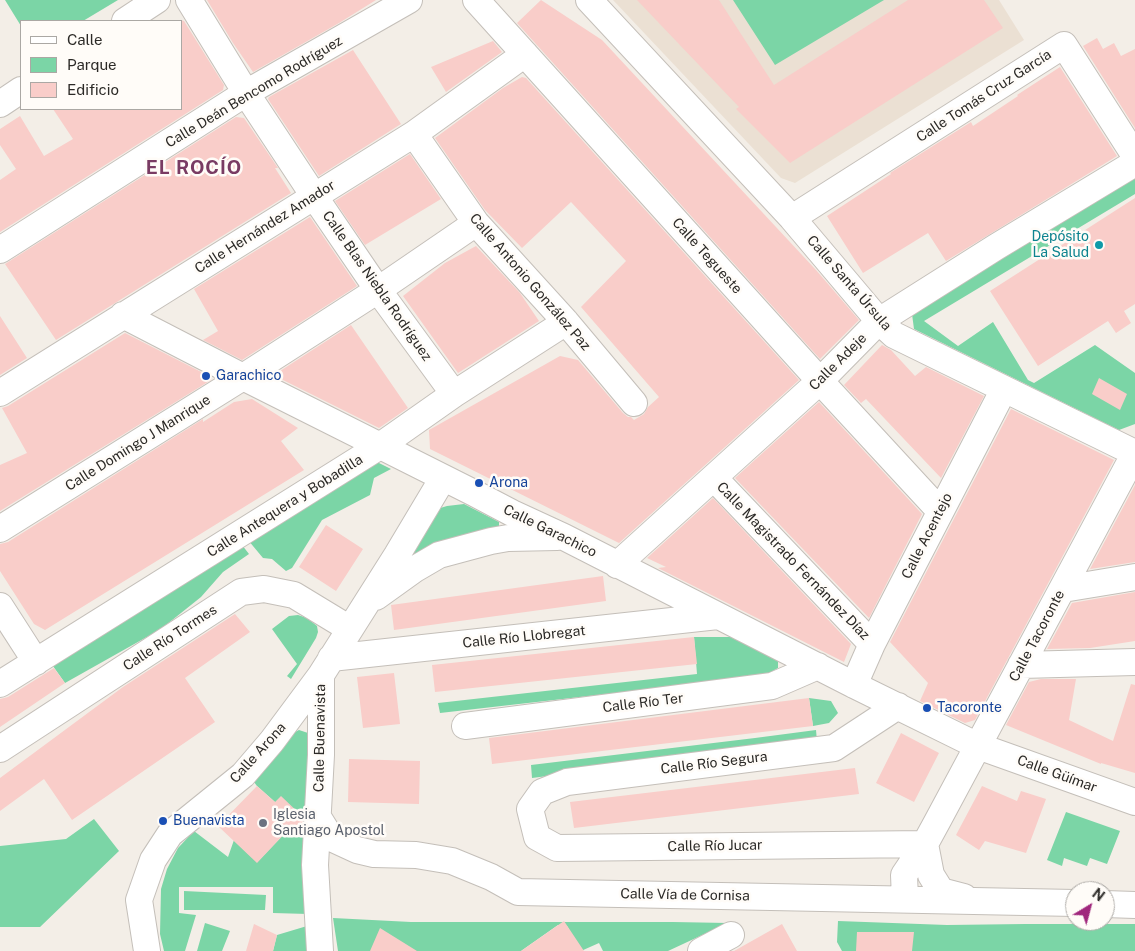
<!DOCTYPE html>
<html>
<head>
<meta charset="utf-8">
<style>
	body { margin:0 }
	#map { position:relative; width:1135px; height:951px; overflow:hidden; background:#f3eee7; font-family:"Public Sans",sans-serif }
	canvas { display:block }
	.legend { position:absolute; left:20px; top:20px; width:162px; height:90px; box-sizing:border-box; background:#fffcf8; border:1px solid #aba8a4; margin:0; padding:6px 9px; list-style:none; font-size:15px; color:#2c2a27 }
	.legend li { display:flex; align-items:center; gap:10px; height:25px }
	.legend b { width:25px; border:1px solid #aba8a4 }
	.north { position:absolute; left:1065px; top:881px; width:50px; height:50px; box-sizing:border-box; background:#fffcf8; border:1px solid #aba8a4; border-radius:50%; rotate:37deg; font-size:14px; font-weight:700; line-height:20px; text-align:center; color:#2c2a27 }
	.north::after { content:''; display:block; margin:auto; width:18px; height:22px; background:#a0277d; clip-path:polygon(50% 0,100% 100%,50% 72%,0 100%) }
</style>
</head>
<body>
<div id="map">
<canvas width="1135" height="951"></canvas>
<ul class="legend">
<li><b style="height:6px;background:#fff"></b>Calle</li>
<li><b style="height:14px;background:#7bd5a6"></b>Parque</li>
<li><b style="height:14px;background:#f9cdc9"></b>Edificio</li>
</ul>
<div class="north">N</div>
</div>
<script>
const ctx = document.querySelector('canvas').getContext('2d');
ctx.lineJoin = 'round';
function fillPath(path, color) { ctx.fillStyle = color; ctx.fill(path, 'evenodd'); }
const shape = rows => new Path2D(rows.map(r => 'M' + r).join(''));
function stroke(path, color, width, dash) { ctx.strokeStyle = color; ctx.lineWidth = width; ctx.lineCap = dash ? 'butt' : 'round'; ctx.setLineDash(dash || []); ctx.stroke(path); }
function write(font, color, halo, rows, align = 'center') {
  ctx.font = font + ' "Public Sans",sans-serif'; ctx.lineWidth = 5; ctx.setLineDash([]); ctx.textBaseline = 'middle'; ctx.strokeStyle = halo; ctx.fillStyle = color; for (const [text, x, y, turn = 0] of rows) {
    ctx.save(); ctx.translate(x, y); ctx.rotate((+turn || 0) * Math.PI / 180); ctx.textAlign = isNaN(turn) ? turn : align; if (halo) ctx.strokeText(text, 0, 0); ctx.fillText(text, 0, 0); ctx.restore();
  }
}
const built = shape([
	[613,0,999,0,1024,40,795,183,781,178]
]);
const green = shape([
	[5,0,118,0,83,21,21,21,21,26],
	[733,0,884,0,775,65],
	[1135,177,1135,194,924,321,958,346,993,322,1028,380,1034,383,1095,345,1135,373,1135,424,1119,430,914,329,912,314],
	[377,462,391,469,374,478,370,495,322,520,292,568,286,571,272,559,263,558,248,540],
	[464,504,499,522,499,527,410,559,437,509,447,506],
	[242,545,249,554,223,572,201,597,161,629,65,683,48,659],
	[298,615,307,618,317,626,318,632,316,638,291,679,287,676,297,664,272,629,289,616],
	[694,637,731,637,778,661,778,668,769,673,747,678,440,713,438,703,697,674],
	[809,698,831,701,838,713,829,723,813,726],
	[299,730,308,733,310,745,308,914,273,913,273,887,179,887,179,913,196,915,185,951,164,951,160,934,161,889,167,869,178,848,194,831,228,857,234,840,257,862,289,829,295,834,307,822,296,811,275,802,257,786,251,778,293,733],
	[816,730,817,741,532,778,531,765,755,738],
	[1066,812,1120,831,1107,864,1090,858,1087,866,1064,858,1062,866,1047,860],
	[94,819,119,851,40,927,0,927,0,846,66,839],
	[184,891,266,895,265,910,184,910],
	[333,918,411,922,673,922,728,923,668,951,603,951,599,943,581,951,567,926,558,925,521,951,338,951],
	[838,921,947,925,1025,924,1135,924,1135,951,842,951,837,942],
	[205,923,230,931,222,951,197,951],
	[307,926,308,951,273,951,277,935]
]);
const building = shape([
	[207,0,376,0,339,23,253,72,233,43],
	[541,0,602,40,816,270,859,320,820,359,517,23],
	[637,0,719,0,774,85,908,0,984,0,1003,28,790,163,736,109,739,107],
	[181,20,184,21,224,85,223,90,0,232,0,180,16,169,0,145,0,129,20,116,44,156,73,139,53,109,181,109],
	[1097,38,1103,49,1114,43,1121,56,1135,49,1135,128,1083,46],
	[493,41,502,52,446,92,431,67],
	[353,50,401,124,319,176,268,99,269,97],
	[1060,67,1117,156,946,261,928,233,863,273,827,216,891,174,890,173,971,122,973,126,1018,96,1017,95],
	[522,77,526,78,799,380,619,543,430,449,429,430,560,356,578,360,623,413,628,417,631,417,634,420,644,414,648,407,659,397,581,307,626,261,571,202,522,248,485,210,435,138,503,88],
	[236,117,244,118,278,168,275,168,291,193,56,340,5,264],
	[410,154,441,199,365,245,335,201],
	[1135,198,1135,304,1124,311,1131,323,1116,333,1108,321,1038,366,990,291],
	[310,217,357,286,242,360,203,340,218,331,194,289],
	[476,246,520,293,539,321,458,373,403,296,445,263],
	[0,316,27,358,0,375],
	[351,325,408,408,379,428,279,378,277,373],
	[125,333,211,377,211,380,0,511,0,465,27,453,2,408,8,406],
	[882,345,891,350,915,376,926,367,984,396,941,478,866,399,861,403,844,385],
	[1099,378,1127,394,1120,410,1092,394],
	[252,399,298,428,281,441,304,470,45,630,34,624,0,571,0,544,8,542,203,419,203,422,234,402],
	[819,402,922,514,869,618,735,478],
	[1011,409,1114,460,975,720,965,723,920,701,928,683,890,642],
	[1135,485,1135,562,1090,569],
	[713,498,851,644,844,662,658,568,666,567,647,558],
	[326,525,363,549,336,591,299,567],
	[603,576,606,601,394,630,391,605],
	[1135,592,1135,641,1090,648,1047,649,1072,603],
	[235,614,250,632,185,678,215,722,72,820,44,779,0,811,0,778,123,687],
	[694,637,697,664,435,692,432,665],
	[54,668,65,683,0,727,0,699,8,697],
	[394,673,400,724,363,728,357,677],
	[1041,679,1076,679,1069,720,1113,741,1131,684,1135,685,1135,773,1101,763,1101,764,1006,725,1029,682],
	[809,698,813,726,492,764,489,738],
	[901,733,939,753,914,802,876,783],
	[349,759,420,761,419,804,348,802],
	[855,768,859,794,574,828,570,802],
	[257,786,275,802,281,796,303,817,302,827,295,834,289,829,257,863,218,826],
	[982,786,1017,801,1021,791,1046,799,1026,853,985,841,979,850,956,835],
	[564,921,584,951,521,951],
	[254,924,277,935,273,951,246,951],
	[782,924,797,951,734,951],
	[380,928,417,951,370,951],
	[857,932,914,932,912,951,856,951]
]);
const minor = shape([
	[189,0,246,93,314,196,378,290,454,394],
	[476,0,820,381,940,511],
	[589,0,792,218,879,321,894,335,1135,453],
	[125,21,157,0],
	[0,104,21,90],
	[414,134,476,223,566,322,634,403],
	[792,218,1064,45,1135,156],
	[0,250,246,93,409,0],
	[123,315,243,377,474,493,512,513,564,537,854,685,978,746,1135,802],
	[0,393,414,134,525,54],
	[714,478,872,644],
	[0,529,243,377,378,290,476,223],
	[617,565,820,381,879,321,996,247,1135,163],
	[1063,589,1135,577],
	[376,597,415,569,439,555,491,541,508,538,557,537],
	[0,606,36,662],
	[331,658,718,616],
	[1021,665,1135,662],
	[0,684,380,446,454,394,566,322],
	[854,685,872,644,1004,389],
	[898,706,834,748,567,782,542,792,530,809,537,837,557,848,925,844],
	[465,726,772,686,818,666],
	[0,749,241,592,264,589,294,595,350,629],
	[318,817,331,838,357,850,374,854,416,855,452,861,491,877,518,892,1075,903],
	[925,844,931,875,941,891,964,897],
	[905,899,904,875,925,844,937,822,1135,453],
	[1105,904,1135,905],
	[147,951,139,900,153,860,170,834,243,775,272,741,321,675,397,555,443,478],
	[320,951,315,865,321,755,321,675],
	[701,951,731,935]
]);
const markers = [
	[1099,245,5,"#0f9aa8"],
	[206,376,5,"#1a4fb4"],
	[479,483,5,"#1a4fb4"],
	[927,708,5,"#1a4fb4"],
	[163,821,5,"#1a4fb4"],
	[263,823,5,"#6b7280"]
];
const streetNames = [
	["Calle Deán Bencomo Rodríguez",254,92,-31],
	["Calle Tomás Cruz García",984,96,-33],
	["Calle Hernández Amador",265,227,-32],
	["Calle Tegueste",707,256,48],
	["Calle Antonio González Paz",530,282,49],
	["Calle Santa Úrsula",849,283,49],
	["Calle Blas Niebla Rodríguez",377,286,55],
	["Calle Adeje",838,362,-45],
	["Calle Domingo J Manrique",138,443,-32],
	["Calle Antequera y Bobadilla",285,506,-32],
	["Calle Garachico",550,531,26],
	["Calle Acentejo",927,536,-63],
	["Calle Magistrado Fernández Díaz",793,561,46],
	["Calle Tacoronte",1037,636,-62],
	["Calle Río Llobregat",524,637,-6],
	["Calle Río Tormes",170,638,-33],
	["Calle Río Ter",643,703,-7],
	["Calle Buenavista",320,738,-89],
	["Calle Arona",258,753,-48],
	["Calle Río Segura",714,763,-7],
	["Calle Güímar",1057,774,20],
	["Calle Río Jucar",715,846,-1],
	["Calle Vía de Cornisa",685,895,1]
];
const cultureNames = [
	["Depósito",1089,237],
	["La Salud",1089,253]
];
const transitNames = [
	["Garachico",216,376],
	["Arona",489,483],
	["Tacoronte",937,708],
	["Buenavista",173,821]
];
const worshipNames = [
	["Iglesia",273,815],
	["Santiago Apostol",273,831]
];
const districtNames = [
	["EL ROCÍO",194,168]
];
fillPath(built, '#ebe0d3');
fillPath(green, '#7bd5a6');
fillPath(building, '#f9cdc9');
stroke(minor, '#c4bfb9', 28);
stroke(minor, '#fff', 26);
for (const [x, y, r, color] of markers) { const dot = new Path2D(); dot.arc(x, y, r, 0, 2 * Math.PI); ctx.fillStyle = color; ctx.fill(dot); stroke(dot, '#fffcf8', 2); }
write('14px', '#2c2a27', '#fffcf8', streetNames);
write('14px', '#0d838f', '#fffcf8', cultureNames, 'right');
write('14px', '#164399', '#fffcf8', transitNames, 'left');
write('14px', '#5b616d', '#fffcf8', worshipNames, 'left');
ctx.letterSpacing = '1px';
write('bold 19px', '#793b63', '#fffcf8', districtNames);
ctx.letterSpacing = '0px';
</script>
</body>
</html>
